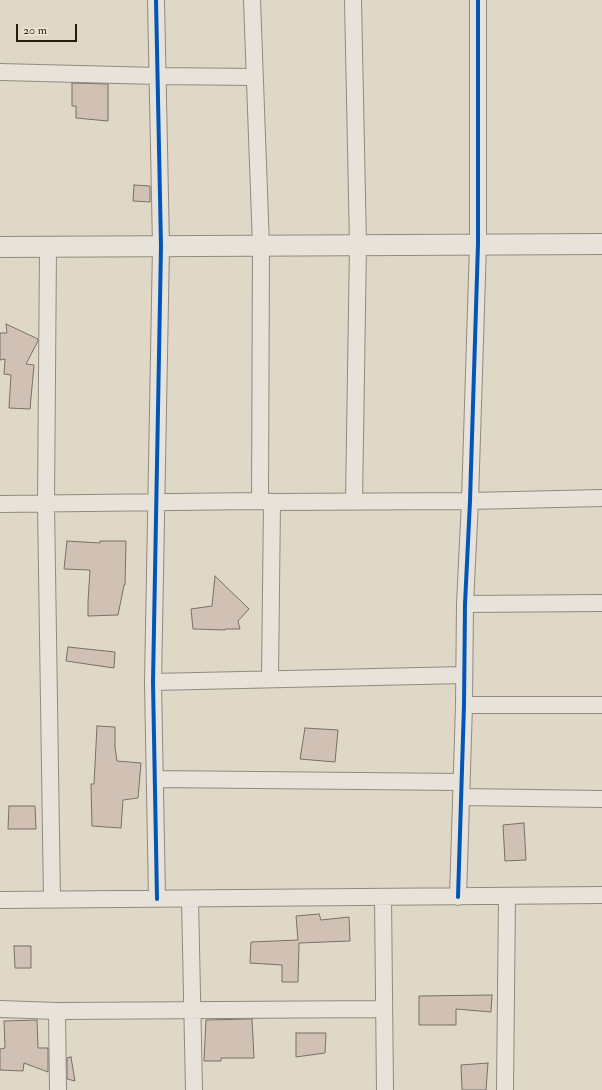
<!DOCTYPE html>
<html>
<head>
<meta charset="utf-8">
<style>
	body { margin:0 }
	#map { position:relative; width:602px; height:1090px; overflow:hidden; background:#e0d8c6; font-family:"IM FELL Double Pica",serif }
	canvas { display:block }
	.scale { position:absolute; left:16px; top:24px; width:61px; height:18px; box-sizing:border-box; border:2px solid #291c0f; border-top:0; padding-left:5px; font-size:12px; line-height:14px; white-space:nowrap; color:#291c0f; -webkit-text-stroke:3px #f2e8d3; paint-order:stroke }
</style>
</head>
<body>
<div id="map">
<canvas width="602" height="1090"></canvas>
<div class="scale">20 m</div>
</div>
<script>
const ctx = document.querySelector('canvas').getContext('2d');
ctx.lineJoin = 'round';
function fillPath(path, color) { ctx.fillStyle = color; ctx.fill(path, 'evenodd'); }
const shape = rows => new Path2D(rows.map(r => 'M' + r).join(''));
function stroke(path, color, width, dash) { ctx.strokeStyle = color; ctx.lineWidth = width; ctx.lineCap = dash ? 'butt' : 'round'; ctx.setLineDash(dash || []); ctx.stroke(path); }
const building = shape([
	[72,83,108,84,108,121,76,118,76,106,72,106,72,83],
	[134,185,150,186,150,202,133,201,134,185],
	[6,324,38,339,38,341,26,364,34,365,30,409,9,408,11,375,4,374,5,359,0,360,0,333,7,333,6,324],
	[67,541,100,543,100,541,126,541,125,585,124,585,118,615,88,616,88,602,90,570,64,569,67,541],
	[215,576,249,609,238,621,240,629,225,629,225,630,193,629,191,609,212,606,215,576],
	[68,647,115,652,114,668,66,661,68,647],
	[97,726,115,727,115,747,117,761,141,763,138,798,123,800,121,828,92,826,91,784,94,784,97,726],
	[305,728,338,730,335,762,300,759,305,728],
	[9,806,35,806,36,829,8,829,9,806],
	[524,823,526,860,505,861,503,825,524,823],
	[319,914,321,920,349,917,350,941,299,943,298,982,282,982,282,965,250,963,251,942,298,940,296,916,319,914],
	[14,946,31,946,31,968,15,968,14,946],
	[492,995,491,1012,456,1009,456,1025,419,1025,419,996,492,995],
	[252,1019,254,1058,221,1058,221,1061,204,1061,206,1020,252,1019],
	[37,1020,38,1048,48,1048,48,1072,24,1063,23,1071,0,1070,0,1049,5,1048,4,1021,37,1020],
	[296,1033,326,1033,325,1053,296,1057,296,1033],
	[71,1057,75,1081,67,1079,67,1058,71,1057],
	[488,1063,486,1090,462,1090,461,1065,488,1063]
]);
const minor = shape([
	[156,0,161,246,153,682,157,899],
	[252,0,261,246,260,501],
	[353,0,358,245,354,501],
	[0,72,158,76,255,77],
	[48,247,46,504,52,900],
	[0,504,260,501,272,502,470,501,602,498],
	[465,604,602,603],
	[270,679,272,502],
	[153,682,464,675],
	[464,705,602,705],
	[155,779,461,782],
	[461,797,602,799],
	[383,897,385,1090],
	[458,897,464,705,465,604,470,501,478,244,478,0],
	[190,899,194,1090],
	[0,900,602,895],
	[0,1009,57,1011,384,1009],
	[57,1011,58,1090],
	[505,1090,507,896]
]);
const tertiary = shape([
	[0,247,602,244]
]);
const cycleway = shape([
	[156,0,161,246,153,682,157,899],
	[458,897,464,705,465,604,470,501,478,244,478,0]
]);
fillPath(building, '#d1c1b5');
stroke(building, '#777166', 1);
stroke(minor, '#918a7e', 18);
stroke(tertiary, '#918a7e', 22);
stroke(minor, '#e7e2da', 16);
stroke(tertiary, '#e7e2da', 20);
stroke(cycleway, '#0057b8', 4);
</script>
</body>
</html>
